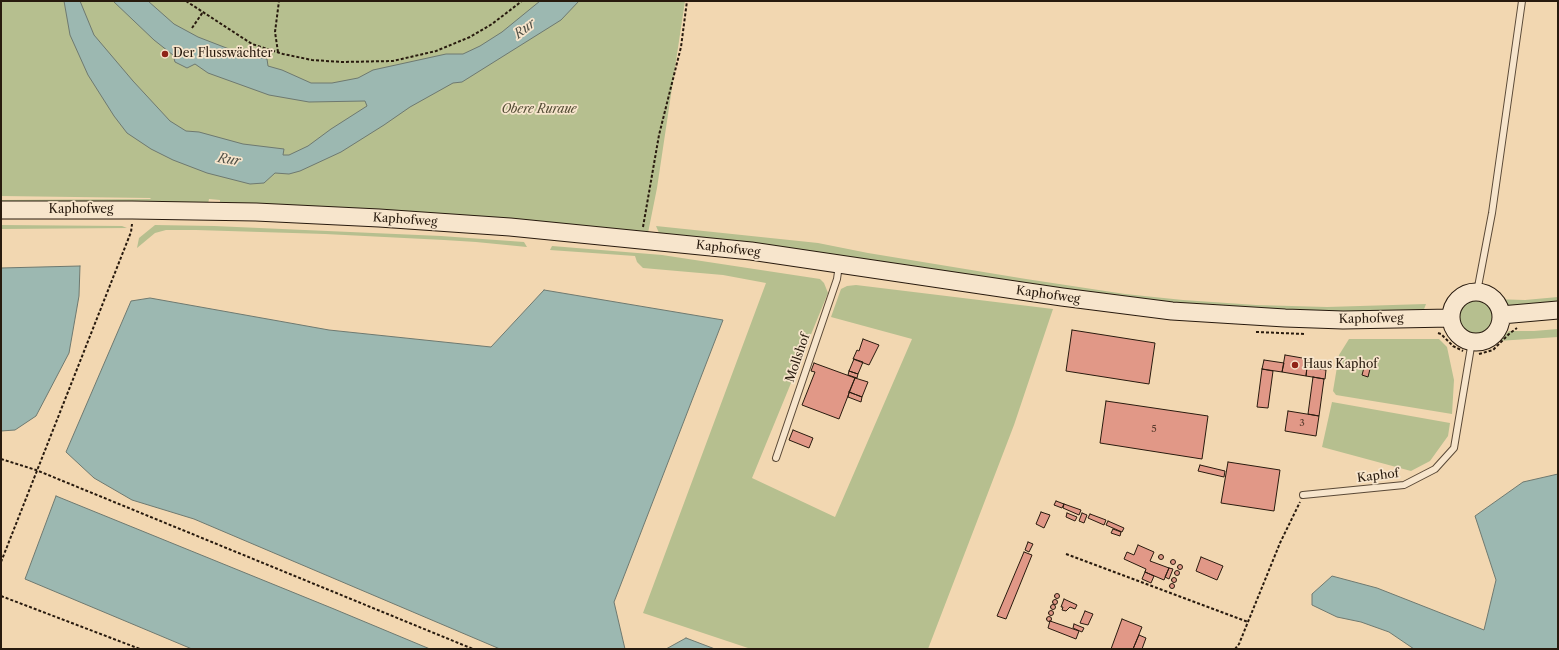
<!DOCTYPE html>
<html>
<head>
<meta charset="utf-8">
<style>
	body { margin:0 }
	#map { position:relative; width:1559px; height:650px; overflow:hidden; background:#f2d7b1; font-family:"Libre Caslon Text",serif }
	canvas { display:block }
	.frame { position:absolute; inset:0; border:2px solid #281a0e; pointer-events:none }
</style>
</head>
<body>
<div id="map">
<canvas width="1559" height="650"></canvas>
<div class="frame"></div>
</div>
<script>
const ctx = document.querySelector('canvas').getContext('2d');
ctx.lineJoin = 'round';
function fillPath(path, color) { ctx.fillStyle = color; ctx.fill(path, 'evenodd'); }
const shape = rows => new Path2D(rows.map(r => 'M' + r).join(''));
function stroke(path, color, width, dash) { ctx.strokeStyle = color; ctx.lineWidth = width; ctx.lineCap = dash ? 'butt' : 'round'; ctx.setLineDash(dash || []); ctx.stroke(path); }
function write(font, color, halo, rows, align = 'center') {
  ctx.font = font + ' "Libre Caslon Text",serif'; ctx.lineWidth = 3.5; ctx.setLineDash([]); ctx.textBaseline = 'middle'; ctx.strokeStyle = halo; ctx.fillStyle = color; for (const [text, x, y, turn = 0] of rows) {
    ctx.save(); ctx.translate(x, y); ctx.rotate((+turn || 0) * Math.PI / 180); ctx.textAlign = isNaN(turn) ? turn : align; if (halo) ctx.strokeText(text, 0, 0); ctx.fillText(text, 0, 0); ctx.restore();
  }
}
const green = shape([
	[1,1,685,1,657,188,648,233,325,207,299,207,220,204,220,200,209,199,208,204,1,206,1,200,151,199,150,198,1,196],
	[1,225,122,226,127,228,1,229],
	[155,225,214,226,441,236,524,242,527,247,476,242,444,240,325,234,196,230,166,230,155,233,137,248,139,238],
	[656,226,818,243,868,253,1026,279,1125,294,1183,300,1256,305,1327,307,1426,304,1423,312,1336,314,1170,305,659,233],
	[552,246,662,255,820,279,824,283,828,293,752,478,835,517,912,339,831,317,841,289,847,286,856,285,1053,309,1014,425,928,649,751,649,643,613,766,283,723,275,643,268,637,262,635,256,550,250],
	[1558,297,1558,305,1498,309,1493,304,1491,299,1525,300],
	'1458 317a18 18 0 1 1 36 0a18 18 0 1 1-36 0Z',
	[1558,329,1558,337,1498,341,1509,331,1534,331],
	[1349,339,1439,339,1447,347,1454,380,1452,414,1336,395,1333,391,1339,355],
	[1332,402,1450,423,1448,436,1430,461,1411,471,1322,447]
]);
const water = shape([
	[64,1,80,1,94,35,133,81,170,121,186,131,199,132,243,144,284,149,283,155,289,155,308,146,331,129,367,106,365,101,309,102,269,95,208,73,195,64,187,68,175,62,173,55,154,40,113,1,148,1,174,24,198,37,242,54,267,59,268,66,282,70,311,83,332,83,358,78,373,70,446,54,463,54,480,46,502,32,540,1,579,1,561,20,462,82,453,83,410,107,384,125,341,152,300,171,289,174,275,173,264,183,250,184,207,173,173,160,151,149,127,133,114,116,88,75,70,35,64,1],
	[80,266,79,296,69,353,36,416,15,430,1,431,1,268,80,266],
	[544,290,723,320,614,602,625,649,500,649,194,519,132,500,94,478,66,452,131,301,150,298,329,330,491,347,544,290],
	[1558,474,1558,649,1414,649,1389,632,1361,622,1337,617,1312,605,1312,594,1332,576,1377,588,1484,630,1496,580,1475,516,1523,482,1558,474],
	[56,496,334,609,430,649,192,649,25,579,56,496],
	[686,638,715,649,666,649,686,638]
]);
const building = shape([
	[1072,330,1155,343,1149,384,1066,371,1072,330],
	[863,339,879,345,869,365,853,359,857,350,859,351,863,339],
	[1285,355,1308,359,1306,376,1282,372,1285,355],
	[854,359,863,362,858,374,849,371,854,359],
	[1264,360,1284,363,1282,372,1262,369,1264,360],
	[814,363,855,378,839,419,802,405,815,372,811,371,814,363],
	[1365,364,1371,365,1368,377,1362,375,1365,364],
	[1307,367,1326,370,1325,379,1306,376,1307,367],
	[1262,369,1273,371,1268,408,1257,407,1262,369],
	[849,371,858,374,857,378,848,375,849,371],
	[1313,377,1324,379,1319,416,1308,414,1313,377],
	[855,378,868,382,862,397,849,392,855,378],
	[849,392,862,397,861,402,848,397,849,392],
	[1106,401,1208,416,1202,459,1100,443,1106,401],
	[1288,411,1319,416,1316,436,1285,431,1288,411],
	[793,430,813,438,809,448,789,440,793,430],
	[1228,462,1280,470,1274,511,1221,503,1228,462],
	[1200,465,1225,471,1224,477,1198,471,1200,465],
	[1056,501,1064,504,1062,508,1054,505,1056,501],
	[1064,504,1081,510,1079,515,1063,508,1064,504],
	[1041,512,1050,515,1044,528,1036,524,1041,512],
	[1067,513,1077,517,1075,521,1066,517,1067,513],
	[1082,513,1087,515,1084,523,1079,521,1082,513],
	[1090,514,1106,520,1104,525,1088,518,1090,514],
	[1108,521,1124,528,1122,532,1106,525,1108,521],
	[1113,529,1121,532,1120,536,1111,533,1113,529],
	[1028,542,1033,544,1029,552,1025,550,1028,542],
	[1138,545,1154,552,1150,561,1169,568,1164,580,1145,572,1146,569,1124,559,1127,552,1134,555,1138,545],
	[1024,552,1032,555,1006,619,997,616,1024,552],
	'1158.5 557a2.5 2.5 0 1 1 5 0a2.5 2.5 0 1 1-5 0Z',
	[1201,557,1223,566,1217,580,1196,571,1201,557],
	'1170.5 562a2.5 2.5 0 1 1 5 0a2.5 2.5 0 1 1-5 0Z',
	'1177.5 567a2.5 2.5 0 1 1 5 0a2.5 2.5 0 1 1-5 0Z',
	[1169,568,1173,569,1169,579,1165,577,1169,568],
	'1174.5 573a2.5 2.5 0 1 1 5 0a2.5 2.5 0 1 1-5 0Z',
	[1145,572,1154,576,1151,583,1142,579,1145,572],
	'1171.5 580a2.5 2.5 0 1 1 5 0a2.5 2.5 0 1 1-5 0Z',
	'1169.5 586a2.5 2.5 0 1 1 5 0a2.5 2.5 0 1 1-5 0Z',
	'1054.5 596a2.5 2.5 0 1 1 5 0a2.5 2.5 0 1 1-5 0Z',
	[1064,599,1077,605,1075,609,1070,607,1066,611,1062,610,1063,607,1061,607,1064,599],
	'1052.5 602a2.5 2.5 0 1 1 5 0a2.5 2.5 0 1 1-5 0Z',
	'1050.5 607a2.5 2.5 0 1 1 5 0a2.5 2.5 0 1 1-5 0Z',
	'1048.5 613a2.5 2.5 0 1 1 5 0a2.5 2.5 0 1 1-5 0Z',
	[1085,611,1093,614,1088,625,1080,623,1085,611],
	'1046.5 619a2.5 2.5 0 1 1 5 0a2.5 2.5 0 1 1-5 0Z',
	[1122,619,1142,627,1133,649,1111,649,1122,619],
	[1050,621,1079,631,1076,639,1048,628,1050,621],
	[1074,624,1084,628,1082,632,1073,628,1074,624],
	[1139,635,1146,638,1142,649,1133,649,1139,635]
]);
const path = shape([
	[186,1,252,44,283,54,312,60,342,62,393,61,436,51,470,37,492,24,522,1],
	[192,28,203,12],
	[278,52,275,32,279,1],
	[643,227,659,135,681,47,687,1],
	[1256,332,1305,334],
	[1438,333,1441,334,1453,346,1463,351],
	[1479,354,1493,350,1509,334,1517,328],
	[1,459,36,470,473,649],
	[1066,554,1248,622],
	[1,562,131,232,132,224],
	[1,596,140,649],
	[1235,649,1239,644,1280,543,1300,502]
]);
const lane = shape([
	[1477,292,1492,213,1522,1],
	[776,458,837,279,839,265],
	[1303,495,1404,485,1435,469,1454,448,1472,341]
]);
const secondary = shape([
	[1,210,132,210,256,212,379,218,510,227,751,251,1062,297,1172,311,1285,318,1343,320,1451,318],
	'1451 317a25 25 0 1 1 50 0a25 25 0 1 1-50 0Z',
	[1501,315,1558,310]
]);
const markers = [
	[165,54,4,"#8f2418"],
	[1295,365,4,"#8f2418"]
];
const numberNames = [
	["3",1302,423],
	["5",1154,429]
];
const poiNames = [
	["Der Flusswächter",173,54],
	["Haus Kaphof",1303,365]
];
const parkNames = [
	["Obere Ruraue",539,110]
];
const streetNames = [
	["Kaphofweg",81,210],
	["Kaphofweg",405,220,4],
	["Kaphofweg",728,249,7],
	["Kaphofweg",1048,295,8],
	["Kaphofweg",1371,319,-1],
	["Mollshof",798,358,-71],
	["Kaphof",1378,476,-7]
];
const waterNames = [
	["Rur",525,29,-38],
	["Rur",229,160,9]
];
fillPath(green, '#b6bf8f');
fillPath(water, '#9cb8b1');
stroke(water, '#6e7970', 1);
fillPath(building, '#e19887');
stroke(building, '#281a0e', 1);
stroke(lane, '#5a4937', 8);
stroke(secondary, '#281a0e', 19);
stroke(path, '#281a0e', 2, [3, 2]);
stroke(lane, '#f7e5cc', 6);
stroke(secondary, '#f7e5cc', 17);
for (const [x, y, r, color] of markers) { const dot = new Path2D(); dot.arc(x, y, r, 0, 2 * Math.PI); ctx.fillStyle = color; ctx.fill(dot); stroke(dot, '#f7e5cc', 1.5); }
write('10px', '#563a2c', null, numberNames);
write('12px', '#281a0e', '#f7e5cc', poiNames, 'left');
write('italic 12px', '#534c35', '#f7e5cc', parkNames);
write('12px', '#281a0e', '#f7e5cc', streetNames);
write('italic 13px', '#515147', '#f7e5cc', waterNames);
</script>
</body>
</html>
